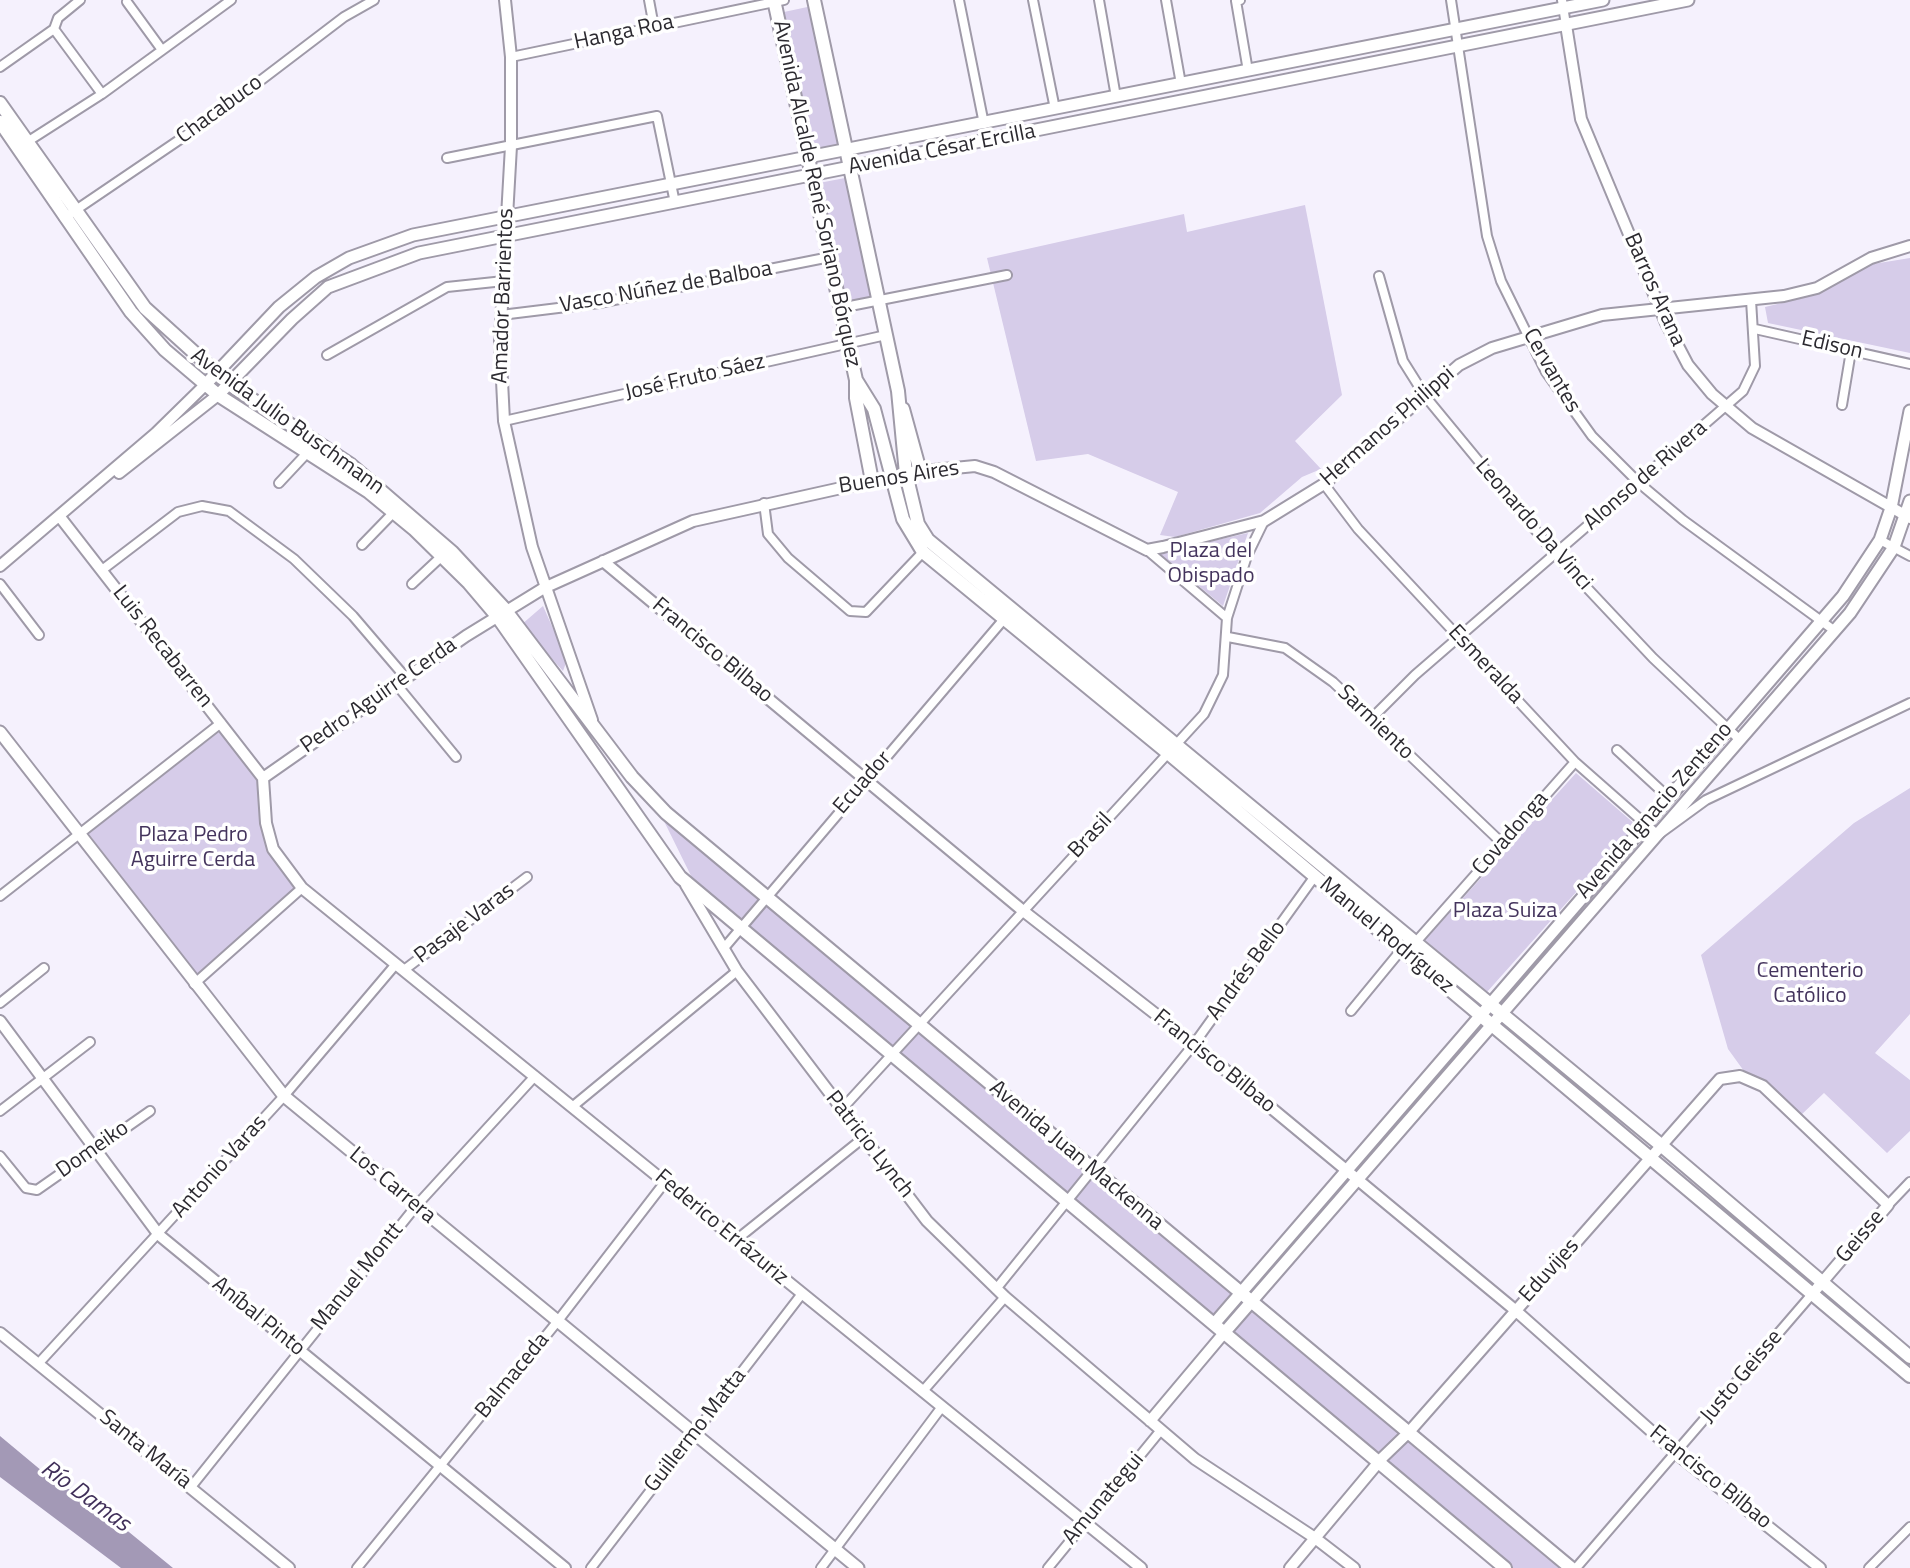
<!DOCTYPE html>
<html>
<head>
<meta charset="utf-8">
<style>
	body { margin:0 }
	canvas { display:block; background:#f5f1fd }
</style>
</head>
<body>
<canvas width="1910" height="1568"></canvas>
<script>
const ctx = document.querySelector('canvas').getContext('2d');
ctx.lineJoin = 'round';
function fillPath(path, color) { ctx.fillStyle = color; ctx.fill(path, 'evenodd'); }
const shape = rows => new Path2D(rows.map(r => 'M' + r).join(''));
function stroke(path, color, width, dash) { ctx.strokeStyle = color; ctx.lineWidth = width; ctx.lineCap = dash ? 'butt' : 'round'; ctx.setLineDash(dash || []); ctx.stroke(path); }
function write(font, color, halo, rows, align = 'center') {
  ctx.font = font + ' "Titillium Web",sans-serif'; ctx.lineWidth = 7; ctx.setLineDash([]); ctx.textBaseline = 'middle'; ctx.strokeStyle = halo; ctx.fillStyle = color; for (const [text, x, y, turn = 0] of rows) {
    ctx.save(); ctx.translate(x, y); ctx.rotate((+turn || 0) * Math.PI / 180); ctx.textAlign = isNaN(turn) ? turn : align; if (halo) ctx.strokeText(text, 0, 0); ctx.fillText(text, 0, 0); ctx.restore();
  }
}
const green = shape([
	[812,6,843,145,814,152,784,12],
	[845,178,872,299,846,304,819,183],
	[1305,205,1342,395,1295,441,1321,469,1302,477,1260,513,1175,537,1160,535,1178,492,1088,454,1036,461,987,258,1184,214,1187,232],
	[1910,258,1910,353,1768,323,1765,307,1819,294,1873,264],
	[1248,533,1223,606,1159,553],
	[543,606,567,660,563,671,521,625],
	[223,729,259,778,270,850,297,886,197,975,88,833],
	[1576,773,1636,825,1487,992,1425,940],
	[1910,788,1910,1014,1875,1053,1910,1080,1910,1131,1887,1153,1824,1093,1799,1117,1749,1078,1728,1049,1701,955,1854,823],
	[661,815,1564,1568,1509,1568,697,888]
]);
const water = shape([
	[0,1436,48,1476,102,1510,173,1568,121,1568,0,1477]
]);
const minor = shape([
	[649,0,654,27],
	[959,0,984,124],
	[1033,0,1055,109],
	[1099,0,1116,97],
	[1166,0,1181,84],
	[1240,0,1236,1,1248,71],
	[1451,0,1487,236,1501,281,1546,372,1592,436,1639,483,1683,520,1835,631],
	[1562,0,1566,25],
	[127,2,162,50],
	[54,29,102,94],
	[511,57,784,0],
	[0,67,54,29,58,18,80,0],
	[27,142,102,94,231,0],
	[447,158,657,116,675,203],
	[64,218,210,119,344,17,374,0],
	[1379,276,1403,361,1425,396,1556,555,1653,658,1740,740],
	[840,308,1007,275],
	[501,315,599,303,830,257],
	[1755,329,1910,364],
	[327,355,447,287,504,281],
	[1842,405,1851,351],
	[504,421,886,335],
	[279,483,308,452],
	[1324,484,1358,529,1575,762,1658,835,1706,800,1910,703],
	[764,503,768,534,788,558,850,611,866,612,923,552],
	[1880,540,1910,556],
	[362,545,394,512],
	[1147,550,1227,618],
	[102,570,178,512,202,506,229,511,294,559,353,616,406,678],
	[0,584,39,635],
	[412,584,443,555],
	[1228,637,1285,648,1333,682,1503,844],
	[396,684,456,757],
	[1370,720,1415,675,1743,391,1755,366,1751,300],
	[1617,750,1668,797],
	[0,896,221,723],
	[1415,943,1575,762],
	[724,948,1004,619],
	[404,970,527,877],
	[194,984,302,888],
	[0,1003,44,968],
	[1351,1011,1402,949],
	[572,1107,737,971],
	[841,1110,1204,714,1223,675,1227,618,1247,556,1264,521],
	[0,1111,90,1042],
	[0,1156,26,1188,37,1190,150,1111],
	[1888,1205,1910,1182],
	[736,1240,862,1139],
	[996,1289,1194,1044,1315,876],
	[38,1364,284,1096,396,964],
	[923,1391,1005,1297],
	[191,1487,416,1206,535,1076],
	[357,1568,557,1322,665,1182],
	[591,1568,801,1295],
	[821,1568,941,1408],
	[1048,1568,1161,1430],
	[1576,1568,1813,1293],
	[1869,1568,1910,1527]
]);
const tertiary = shape([
	[505,0,511,57,511,146,500,341,504,421,532,547,592,720],
	[1566,25,1581,119,1666,323,1688,365,1712,394,1752,428,1910,518],
	[119,473,218,395],
	[60,517,263,778],
	[603,561,1022,910,1194,1044,1515,1310,1677,1454,1820,1568],
	[0,566,156,433,205,385],
	[263,778,466,636,544,588,693,521,913,472,975,466,994,472,1147,550,1163,547,1264,521,1324,484,1459,365,1492,348,1602,315,1784,296,1817,288,1871,258,1910,246],
	[263,778,266,823,273,849,302,888,1141,1568],
	[686,885,737,971,927,1221,1005,1297,1195,1459,1315,1538,1354,1568],
	[0,1021,159,1235,565,1568],
	[0,1333,289,1568],
	[1150,1421,1224,1333],
	[1290,1568,1383,1457,1409,1432,1720,1079,1740,1076,1763,1086,1888,1205,1813,1293]
]);
const secondary = shape([
	[205,385,279,307,316,277,349,258,413,235,1603,0],
	[218,395,292,319,328,287,419,253,1688,0],
	[0,732,284,1096,858,1568],
	[1214,1324,1843,596,1880,540,1891,508,1910,411],
	[1224,1333,1850,613,1894,547,1910,501]
]);
const primary = shape([
	[774,0,856,380,874,409,903,519,923,552,1168,753,1910,1376],
	[814,0,898,391,906,474,918,524,928,540,1662,1146,1910,1357],
	[0,103,145,308,229,384,351,465,452,552,503,607,632,777,666,813,1571,1568],
	[0,122,131,312,165,350,218,395,369,492,414,529,469,583,497,616,680,877,1505,1568],
	[856,380,856,398,872,481],
	[903,409,920,471]
]);
const streetNames = [
	["Hanga Roa",624,33,-12],
	["Chacabuco",220,110,-36],
	["Avenida César Ercilla",942,150,-11],
	["Avenida Alcalde René Soriano Bórquez",816,194,78],
	["Vasco Núñez de Balboa",666,288,-10],
	["Barros Arana",1654,290,66],
	["Amador Barrientos",504,296,-88],
	["Edison",1832,346,13],
	["Cervantes",1551,371,60],
	["José Fruto Sáez",695,378,-13],
	["Avenida Julio Buschmann",287,422,36],
	["Hermanos Philippi",1388,427,-41],
	["Alonso de Rivera",1646,476,-41],
	["Buenos Aires",899,478,-9],
	["Leonardo Da Vinci",1533,525,49],
	["Luis Recabarren",162,647,52],
	["Francisco Bilbao",712,651,40],
	["Esmeralda",1485,665,47],
	["Pedro Aguirre Cerda",379,696,-35],
	["Sarmiento",1375,723,44],
	["Ecuador",863,783,-49],
	["Avenida Ignacio Zenteno",1655,811,-49],
	["Covadonga",1511,834,-49],
	["Brasil",1091,836,-47],
	["Pasaje Varas",465,924,-37],
	["Manuel Rodríguez",1386,936,40],
	["Andrés Bello",1247,971,-54],
	["Francisco Bilbao",1214,1062,39],
	["Patricio Lynch",869,1145,52],
	["Domeiko",93,1150,-35],
	["Avenida Juan Mackenna",1076,1156,40],
	["Antonio Varas",220,1167,-48],
	["Los Carrera",392,1186,40],
	["Federico Errázuriz",721,1228,40],
	["Geisse",1861,1237,-50],
	["Eduvijes",1550,1271,-48],
	["Manuel Montt",358,1277,-51],
	["Aníbal Pinto",258,1317,39],
	["Balmaceda",513,1376,-51],
	["Justo Geisse",1742,1377,-50],
	["Guillermo Matta",696,1431,-52],
	["Santa María",145,1450,39],
	["Francisco Bilbao",1710,1478,39],
	["Amunategui",1104,1499,-50]
];
const parkNames = [
	["Plaza del",1211,552],
	["Obispado",1211,577],
	["Plaza Pedro",193,836],
	["Aguirre Cerda",193,861],
	["Plaza Suiza",1505,912],
	["Cementerio",1810,972],
	["Católico",1810,997]
];
const waterNames = [
	["Río Damas",85,1497,36]
];
fillPath(green, '#d6cce9');
fillPath(water, '#a399b6');
stroke(minor, '#9f9aa8', 12);
stroke(tertiary, '#9f9aa8', 14);
stroke(secondary, '#9f9aa8', 15);
stroke(primary, '#9f9aa8', 16);
stroke(minor, '#fff', 8);
stroke(tertiary, '#fff', 10);
stroke(secondary, '#fff', 11);
stroke(primary, '#fff', 12);
write('22px', '#2c2a30', '#fff', streetNames);
write('22px', '#44345d', '#fff', parkNames);
write('italic 24px', '#41305a', '#fff', waterNames);
</script>
</body>
</html>
